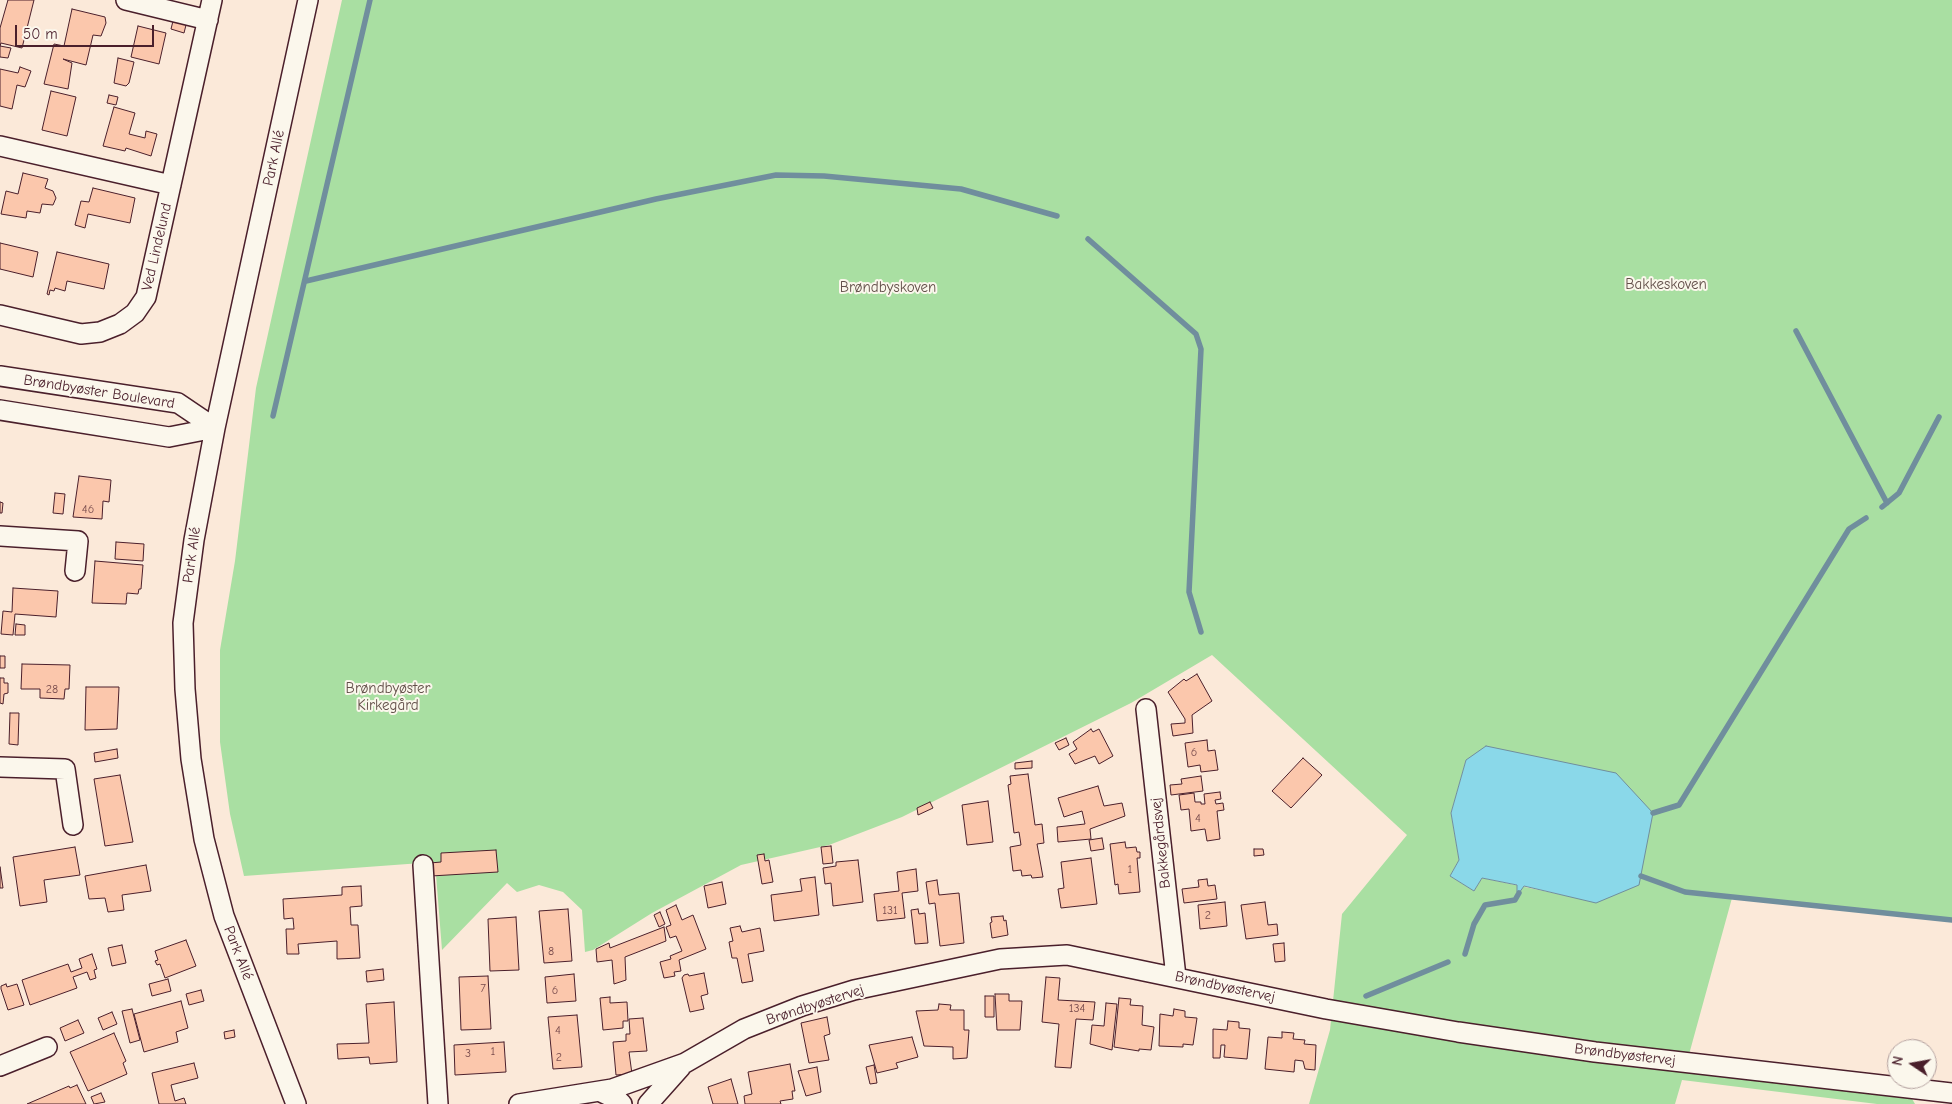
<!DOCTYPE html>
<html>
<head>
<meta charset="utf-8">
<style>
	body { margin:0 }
	#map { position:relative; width:1952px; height:1104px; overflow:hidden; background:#fbe9d9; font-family:"Comic Neue",sans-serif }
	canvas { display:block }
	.north { position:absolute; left:1887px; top:1039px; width:50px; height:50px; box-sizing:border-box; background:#fbf7ec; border:1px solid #b4a19f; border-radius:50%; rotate:282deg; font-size:14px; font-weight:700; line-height:20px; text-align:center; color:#4a1f2b }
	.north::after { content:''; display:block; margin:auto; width:18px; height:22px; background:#4a1f2b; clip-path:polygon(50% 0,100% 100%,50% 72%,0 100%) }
	.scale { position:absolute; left:15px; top:25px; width:139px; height:22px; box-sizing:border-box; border:2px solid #4a1f2b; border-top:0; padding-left:6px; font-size:15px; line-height:18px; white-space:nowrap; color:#4a1f2b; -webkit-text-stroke:4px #fbf7ec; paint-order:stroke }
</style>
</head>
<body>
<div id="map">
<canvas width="1952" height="1104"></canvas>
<div class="north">N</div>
<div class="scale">50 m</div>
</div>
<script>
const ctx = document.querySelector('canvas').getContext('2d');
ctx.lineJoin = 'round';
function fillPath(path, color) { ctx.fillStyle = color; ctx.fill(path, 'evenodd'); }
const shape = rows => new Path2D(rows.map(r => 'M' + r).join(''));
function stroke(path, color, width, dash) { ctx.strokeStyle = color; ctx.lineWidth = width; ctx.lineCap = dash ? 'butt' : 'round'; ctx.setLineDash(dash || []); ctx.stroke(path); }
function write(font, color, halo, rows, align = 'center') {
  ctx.font = font + ' "Comic Neue",sans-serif'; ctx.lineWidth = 4; ctx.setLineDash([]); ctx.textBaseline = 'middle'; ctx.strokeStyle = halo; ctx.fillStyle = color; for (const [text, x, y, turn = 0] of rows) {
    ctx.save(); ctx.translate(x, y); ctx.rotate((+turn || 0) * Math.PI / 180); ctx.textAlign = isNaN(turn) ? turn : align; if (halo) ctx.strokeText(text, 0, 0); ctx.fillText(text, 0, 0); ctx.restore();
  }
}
const green = shape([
	[342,0,1952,0,1952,920,1732,898,1685,1069,1911,1097,1915,1104,1877,1104,1682,1080,1675,1104,1309,1104,1330,1030,1342,914,1407,835,1212,655,1131,703,902,817,829,845,741,865,652,913,593,950,585,952,582,910,563,892,539,885,517,892,507,883,442,950,435,862,244,876,230,814,220,742,220,650,235,561,256,388],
	[1466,760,1596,902,1482,878,1474,891,1450,876,1459,860,1451,813]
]);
const water = shape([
	[1486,746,1616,773,1653,813,1639,885,1596,903,1524,886,1519,893,1517,892,1517,885,1482,878,1474,891,1450,876,1459,860,1451,813,1466,760,1486,746]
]);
const stream = shape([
	[1088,239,1196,334,1201,349,1189,592,1201,632],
	[306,281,656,199,776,175,824,176,961,189,1057,216],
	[1796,331,1887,503],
	[273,416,370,0],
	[1882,507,1899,493,1939,417],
	[1653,813,1679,805,1849,529,1866,518],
	[1641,876,1685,892,1952,920],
	[1465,954,1474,924,1485,905,1515,900,1519,893],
	[1366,996,1448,962]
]);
const building = shape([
	[8,0,34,0,22,48,1,43,0,46,11,48,8,58,0,57,0,28,8,0],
	[72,9,105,17,106,23,101,36,93,35,86,65,63,59,72,63,68,89,44,84,54,44,64,46,72,9],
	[173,21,186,25,184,33,171,29,173,21],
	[138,26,166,33,159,64,131,57,138,26],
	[118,58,134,62,129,83,126,86,114,83,118,58],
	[20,67,31,71,25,87,17,85,12,109,0,106,0,69,18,73,20,67],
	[51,91,76,97,67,136,42,130,51,91],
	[109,95,118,97,116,105,107,103,109,95],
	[114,107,135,113,129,134,145,138,146,131,157,134,151,156,126,148,125,151,103,146,114,107],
	[23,173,48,179,45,188,53,191,56,198,53,205,42,204,40,213,27,211,26,218,1,214,6,191,18,194,23,173],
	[93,188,135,198,130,223,88,214,85,228,75,225,81,201,89,202,93,188],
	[0,243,38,252,33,277,0,269,0,243],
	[57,252,109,264,104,289,67,281,65,291,55,288,54,291,50,290,49,295,47,294,57,252],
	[79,476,111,480,109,502,103,501,102,519,73,517,79,476],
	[55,493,65,494,63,514,53,513,55,493],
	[0,502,3,503,2,513,0,513,0,502],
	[116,542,144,544,143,561,115,559,116,542],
	[95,561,143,565,141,589,139,589,138,594,127,593,126,604,92,603,95,561],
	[13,588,58,591,56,617,15,614,13,635,1,634,3,611,12,612,13,588],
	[16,624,25,625,25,635,15,635,16,624],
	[0,656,5,656,5,668,0,668,0,656],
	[22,664,70,665,69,689,65,689,64,699,40,698,40,689,21,689,22,664],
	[1197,674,1212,701,1192,715,1193,733,1173,736,1171,724,1185,723,1185,719,1168,692,1184,679,1186,681,1197,674],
	[0,678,4,678,4,683,8,683,8,693,4,694,3,704,0,703,0,678],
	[86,687,119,687,117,729,85,730,86,687],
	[10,713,19,713,18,745,9,744,10,713],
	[1091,729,1093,732,1099,729,1113,756,1099,764,1095,756,1075,764,1069,754,1077,749,1073,742,1091,729],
	[1066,738,1069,745,1059,750,1055,743,1066,738],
	[1207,740,1208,751,1215,750,1218,770,1201,772,1200,765,1188,767,1185,743,1207,740],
	[117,749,118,758,95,762,94,753,117,749],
	[1303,758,1322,775,1291,808,1272,791,1303,758],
	[1032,761,1032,768,1015,769,1015,763,1032,761],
	[1028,774,1035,825,1042,824,1044,843,1037,844,1043,877,1032,878,1031,875,1022,876,1021,870,1013,871,1010,847,1021,845,1019,832,1014,833,1008,785,1011,784,1010,776,1028,774],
	[120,775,133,842,105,846,94,779,120,775],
	[1201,776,1203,791,1171,795,1170,785,1182,784,1181,779,1201,776],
	[1098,786,1104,806,1122,803,1125,816,1090,829,1091,839,1058,842,1057,827,1085,824,1082,811,1064,817,1058,798,1098,786],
	[1220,792,1221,799,1215,800,1216,804,1223,803,1224,810,1217,811,1220,839,1207,841,1205,829,1191,831,1189,809,1181,810,1179,795,1194,793,1195,802,1201,802,1201,804,1205,804,1204,794,1220,792],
	[988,801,993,842,967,845,962,805,988,801],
	[930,802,933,808,918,815,917,808,930,802],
	[1102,838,1104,849,1091,851,1089,840,1102,838],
	[1125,842,1126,848,1136,847,1137,852,1140,852,1140,858,1137,858,1140,892,1119,894,1118,884,1115,885,1110,844,1125,842],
	[831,846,833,863,823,864,821,847,831,846],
	[75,847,80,875,44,880,47,902,20,906,13,857,75,847],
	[1254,849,1263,849,1264,855,1254,856,1254,849],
	[496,850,498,872,431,876,430,863,441,862,441,853,496,850],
	[764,854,765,861,769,860,773,882,762,884,757,855,764,854],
	[1091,858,1097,904,1061,908,1058,889,1064,888,1061,862,1091,858],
	[858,860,863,902,833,906,831,883,825,884,823,868,836,866,836,862,858,860],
	[146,865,151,891,122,895,124,910,108,912,105,898,89,899,85,876,146,865],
	[0,867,3,888,0,888,0,867],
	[916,869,918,891,902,893,905,918,877,921,874,894,899,891,897,872,916,869],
	[815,877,819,915,774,921,771,895,802,891,800,879,815,877],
	[1207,879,1208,886,1215,885,1217,899,1184,903,1182,889,1199,887,1198,880,1207,879],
	[937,880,939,895,959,893,964,943,940,946,935,903,929,904,926,882,937,880],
	[722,882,726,904,708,908,704,886,722,882],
	[361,886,362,906,350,907,351,925,358,925,360,958,337,959,337,941,298,944,299,954,287,954,286,929,294,929,293,918,284,919,283,899,342,895,342,887,361,886],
	[1225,902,1227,926,1200,929,1198,905,1225,902],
	[1265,902,1268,925,1277,924,1278,935,1246,939,1241,905,1265,902],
	[676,905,682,920,693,915,706,949,679,960,681,971,674,972,675,976,664,978,660,962,671,959,670,956,682,951,676,936,670,938,666,927,671,925,666,910,676,905],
	[568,909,572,961,544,963,539,911,568,909],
	[918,909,919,914,925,913,928,943,915,944,911,910,918,909],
	[660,912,665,924,659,927,654,915,660,912],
	[1003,916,1004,921,1006,920,1008,935,992,938,990,923,992,922,991,917,1003,916],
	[516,917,519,970,490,971,488,919,516,917],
	[740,926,742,932,760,928,764,951,748,954,753,981,742,983,737,958,732,958,729,942,733,941,730,928,740,926],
	[664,927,666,941,625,957,626,980,614,984,612,960,597,962,596,949,609,943,610,948,664,927],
	[186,940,196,966,165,978,160,964,157,965,155,961,158,960,155,951,186,940],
	[1284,943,1285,961,1275,962,1273,944,1284,943],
	[122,945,126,963,112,966,108,948,122,945],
	[92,954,97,969,94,970,96,978,90,980,87,972,73,977,77,988,30,1005,22,980,68,964,71,972,82,968,79,959,92,954],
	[383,969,384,980,367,982,366,971,383,969],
	[704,973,708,994,701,996,704,1009,690,1012,682,978,684,975,688,974,689,976,704,973],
	[574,974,576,1001,547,1003,545,977,574,974],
	[488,976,491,1029,461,1030,459,977,488,976],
	[1046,977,1060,978,1058,1000,1095,1002,1093,1020,1076,1019,1071,1068,1055,1067,1059,1024,1042,1022,1046,977],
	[168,979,171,991,152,996,149,984,168,979],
	[6,984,7,987,17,984,24,1005,8,1010,1,989,1,986,6,984],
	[201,990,204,1001,189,1005,186,994,201,990],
	[995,994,1009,994,1009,1001,1022,1001,1020,1030,997,1030,995,994],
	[985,996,994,996,994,1017,985,1017,985,996],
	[610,997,610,1003,627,1002,628,1021,623,1021,623,1028,603,1030,600,998,610,997],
	[1119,998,1131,999,1130,1005,1143,1006,1142,1025,1154,1027,1151,1050,1139,1049,1139,1051,1114,1047,1119,998],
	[181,1001,188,1028,176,1032,178,1042,144,1052,134,1014,181,1001],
	[394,1002,397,1062,370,1064,369,1057,338,1059,337,1044,369,1043,366,1004,394,1002],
	[1106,1003,1117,1004,1112,1050,1090,1044,1092,1025,1104,1026,1106,1003],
	[939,1004,951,1005,950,1010,964,1010,964,1030,969,1030,967,1058,953,1059,953,1047,924,1046,916,1011,938,1010,939,1004],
	[132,1009,140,1040,130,1043,122,1011,132,1009],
	[1174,1009,1185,1011,1185,1017,1197,1018,1193,1045,1183,1044,1183,1047,1159,1046,1160,1014,1173,1016,1174,1009],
	[112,1012,117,1024,103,1030,98,1018,112,1012],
	[577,1015,582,1067,553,1069,548,1017,577,1015],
	[827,1017,830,1034,824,1036,829,1060,809,1063,801,1023,827,1017],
	[643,1018,647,1051,629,1052,632,1074,616,1075,613,1042,626,1041,626,1034,630,1034,629,1019,643,1018],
	[78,1020,84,1033,65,1041,60,1028,78,1020],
	[1228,1021,1239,1022,1239,1028,1250,1029,1247,1059,1224,1057,1225,1045,1221,1045,1220,1058,1213,1058,1213,1029,1227,1030,1228,1021],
	[234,1030,235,1037,225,1039,224,1032,234,1030],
	[1282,1032,1294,1033,1293,1039,1305,1040,1304,1044,1316,1045,1315,1070,1305,1069,1303,1061,1295,1060,1294,1072,1265,1069,1268,1037,1282,1038,1282,1032],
	[114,1033,126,1061,123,1063,127,1074,88,1091,70,1052,114,1033],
	[912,1037,918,1057,896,1063,898,1068,877,1073,869,1045,912,1037],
	[504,1042,506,1072,455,1075,454,1045,504,1042],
	[194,1063,198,1078,171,1085,175,1101,184,1098,186,1104,159,1104,152,1073,194,1063],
	[790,1064,795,1091,792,1091,793,1099,780,1101,781,1104,745,1104,744,1096,752,1094,748,1072,790,1064],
	[874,1065,877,1083,870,1084,866,1067,874,1065],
	[817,1067,821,1092,806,1096,798,1071,817,1067],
	[731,1079,738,1104,713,1104,708,1087,731,1079],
	[77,1085,86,1104,27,1104,69,1086,70,1088,77,1085],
	[101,1093,105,1102,94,1104,91,1097,101,1093]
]);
const minor = shape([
	[126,0,208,20],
	[0,146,171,185],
	[0,315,81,334,100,332,120,324,135,313,146,297,212,0],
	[0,376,178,403,215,428],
	[0,410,169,437,215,428],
	[0,536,78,541,75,571],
	[1146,709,1176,977],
	[0,767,65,769,73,825],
	[423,865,438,1104],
	[0,1066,47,1047],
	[601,1092,618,1100,622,1104],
	[296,1104,224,916,204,839,191,759,185,689,183,623,194,540,215,428,308,0],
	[519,1104,612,1089,685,1063,744,1029,802,1006,854,990,1000,959,1067,955,1326,1009,1458,1032,1595,1052,1952,1093],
	[648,1104,681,1067]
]);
const numberNames = [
	["46",88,510],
	["28",52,690],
	["6",1194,753],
	["4",1198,819],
	["1",1130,870],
	["131",890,911],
	["2",1208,916],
	["8",551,952],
	["7",483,989],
	["6",555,991],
	["134",1077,1009],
	["4",558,1031],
	["1",493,1052],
	["3",468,1054],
	["2",559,1058]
];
const streetNames = [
	["Park Allé",274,158,-78],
	["Ved Lindelund",157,247,-77],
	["Brøndbyøster Boulevard",99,392,9],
	["Park Allé",192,555,-82],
	["Bakkegårdsvej",1161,843,-96],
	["Park Allé",238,953,69],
	["Brøndbyøstervej",1225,987,12],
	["Brøndbyøstervej",815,1005,-18],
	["Brøndbyøstervej",1625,1055,7]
];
const parkNames = [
	["Bakkeskoven",1666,285],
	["Brøndbyskoven",888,288],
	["Brøndbyøster",388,689],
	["Kirkegård",388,706]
];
fillPath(green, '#a9dfa2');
fillPath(water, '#8ad8e9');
stroke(water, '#708e9d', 1);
stroke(stream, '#708e9d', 5.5);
fillPath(building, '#fbc7ac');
stroke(building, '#4a1f2b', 1);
stroke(minor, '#4a1f2b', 22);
stroke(minor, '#fbf7ec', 19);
write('12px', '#76494b', null, numberNames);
write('15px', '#4a1f2b', '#fbf7ec', streetNames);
write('15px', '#624f49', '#fbf7ec', parkNames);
</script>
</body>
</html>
